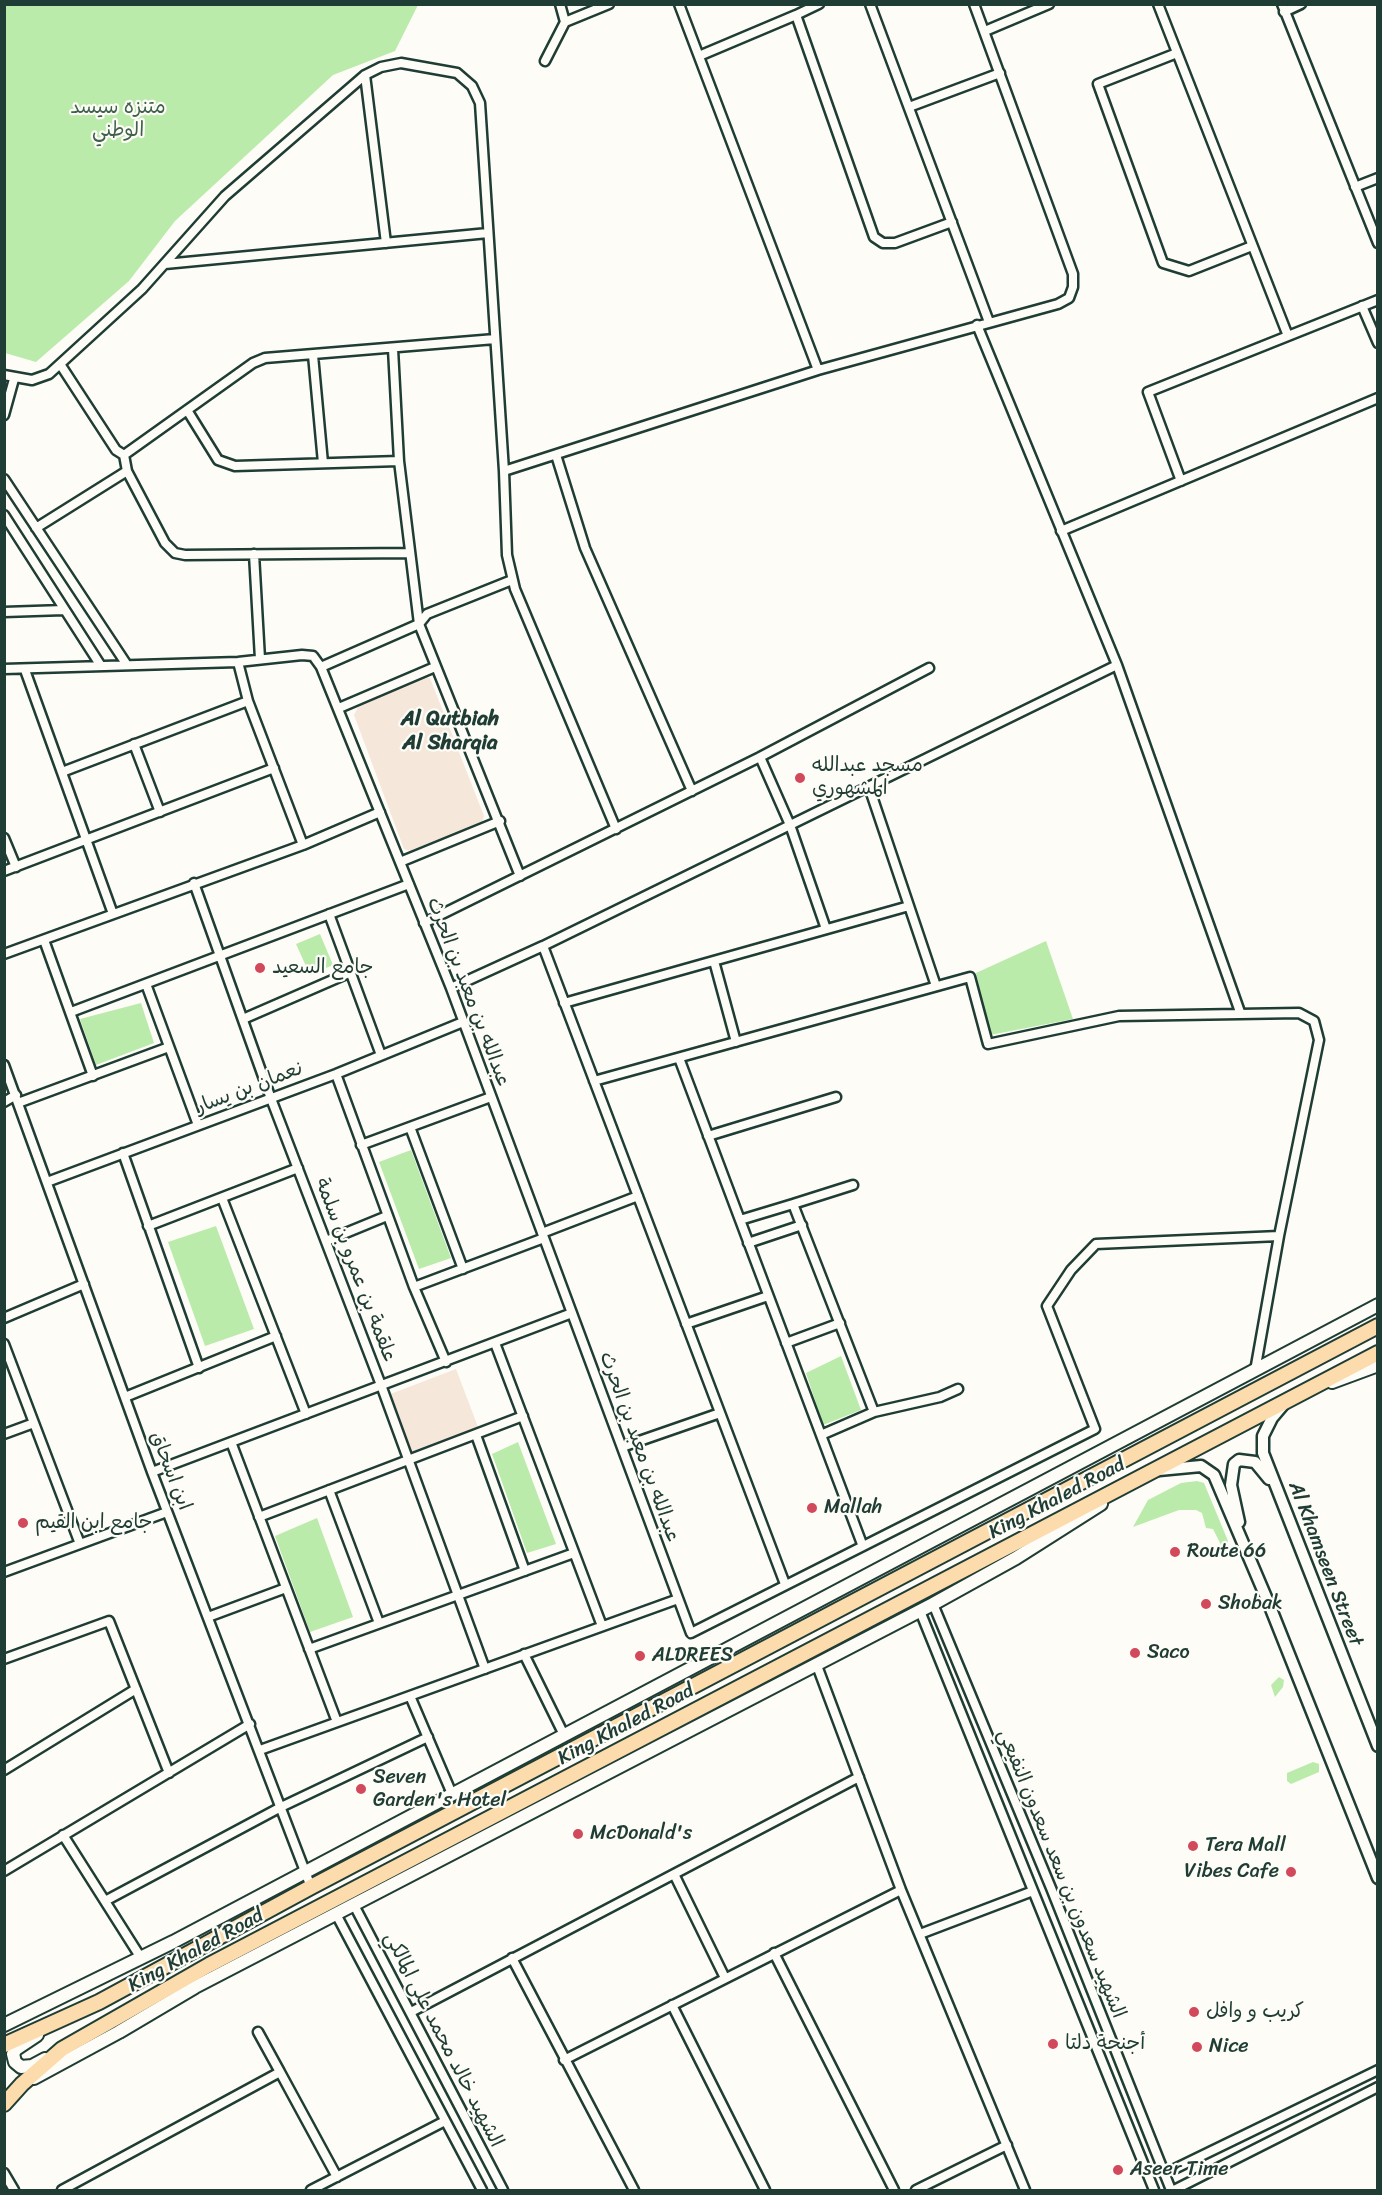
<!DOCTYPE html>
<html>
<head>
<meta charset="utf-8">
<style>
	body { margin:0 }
	#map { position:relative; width:1382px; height:2195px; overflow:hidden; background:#fdfcf7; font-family:Sriracha,sans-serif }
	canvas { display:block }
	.frame { position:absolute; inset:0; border:6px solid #1f3d34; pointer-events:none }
</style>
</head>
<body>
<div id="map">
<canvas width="1382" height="2195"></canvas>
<div class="frame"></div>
</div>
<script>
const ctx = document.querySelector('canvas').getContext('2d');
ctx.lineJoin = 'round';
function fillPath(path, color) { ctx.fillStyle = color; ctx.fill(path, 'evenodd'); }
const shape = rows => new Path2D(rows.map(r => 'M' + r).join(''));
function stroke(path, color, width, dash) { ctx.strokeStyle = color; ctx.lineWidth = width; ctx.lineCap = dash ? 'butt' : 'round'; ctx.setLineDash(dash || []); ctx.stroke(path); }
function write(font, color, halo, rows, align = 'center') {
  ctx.font = font + ' Sriracha,"Playpen Sans Arabic",sans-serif'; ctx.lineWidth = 4.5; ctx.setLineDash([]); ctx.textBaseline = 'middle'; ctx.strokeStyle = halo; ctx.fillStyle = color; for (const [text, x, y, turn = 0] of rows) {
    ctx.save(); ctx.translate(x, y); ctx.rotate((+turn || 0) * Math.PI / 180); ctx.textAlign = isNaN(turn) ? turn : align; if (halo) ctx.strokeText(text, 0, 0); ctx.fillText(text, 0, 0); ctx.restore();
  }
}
const built = shape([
	[424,677,430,678,484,816,482,822,410,851,404,849,354,715,358,707],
	[456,1369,478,1427,411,1453,388,1395]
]);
const green = shape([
	[4,5,5,4,418,5,395,51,333,75,175,221,129,281,36,362,5,353],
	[320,934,333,965,310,975,296,944],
	[1046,941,1073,1019,990,1035,976,973],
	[141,1003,154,1043,96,1065,80,1019],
	[411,1150,451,1258,419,1269,379,1162],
	[216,1226,254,1329,205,1346,168,1242],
	[841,1356,861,1410,823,1425,806,1373],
	[518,1442,556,1544,527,1553,492,1454],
	[1197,1481,1204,1483,1228,1541,1222,1554,1219,1553,1222,1547,1213,1529,1206,1528,1202,1513,1196,1510,1179,1510,1133,1527,1148,1500,1181,1483],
	[317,1518,353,1617,310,1632,275,1536],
	[1279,1677,1284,1680,1283,1687,1275,1697,1271,1685],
	[1313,1762,1319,1764,1319,1772,1291,1784,1287,1781,1287,1773]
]);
const minor = shape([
	[560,4,565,22,609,4],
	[679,4,818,370],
	[819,4,796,15,874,237,883,243,895,243,952,222],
	[870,4,989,322],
	[1158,4,1288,336],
	[1282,4,1378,243],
	[1284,12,1301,4],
	[985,31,1049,4],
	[1177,53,1098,84,1163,263,1189,271,1252,246],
	[699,56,796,15],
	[545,61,565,22],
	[365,75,386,243],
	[909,107,1000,73],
	[1355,187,1378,178],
	[165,264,488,233],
	[1362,306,1378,343],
	[977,325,1117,665,1240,1012],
	[393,349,399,461,419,624,520,876],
	[313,355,323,463],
	[60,364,116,450,124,455,127,471,165,543,175,553,185,555,409,553],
	[4,375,32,380,49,374,60,364,142,289,225,196,365,75,381,67,401,63,457,73,472,86,480,103,504,471,507,555,515,589,616,829],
	[187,410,218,460,235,466,399,461],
	[4,415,14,379],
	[124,455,253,363,265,358,495,339],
	[556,455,585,548,692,791],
	[504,471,818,370,1058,304,1069,298,1073,287,1073,274,974,4],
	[4,479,127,665],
	[1181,481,1148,392,1378,300],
	[4,515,101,666],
	[36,528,127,471],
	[1061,531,1378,398],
	[254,554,260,659],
	[4,612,64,610],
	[238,662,248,701,303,845],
	[321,667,419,624,427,614,512,580],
	[4,669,238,662,302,655,313,656,321,667,451,988,691,1633,1095,1429,1047,1306,1071,1270,1096,1244,1279,1236,1255,1371],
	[25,670,113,914],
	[339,708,435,667],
	[134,744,160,812],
	[760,757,790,825,826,929],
	[62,772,248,701],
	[869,787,936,986],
	[4,838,16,867],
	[400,862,500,821],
	[4,871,274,768],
	[194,883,270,1096,381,1385,485,1669],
	[329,914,381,1055],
	[424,923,760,757,929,668],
	[44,940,93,1076],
	[543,946,785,1584],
	[4,954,303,845,380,812],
	[714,961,736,1042],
	[146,984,198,1125],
	[451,988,543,946,1117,665],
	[564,1003,909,906],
	[71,1012,409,884],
	[243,1019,351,972],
	[679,1058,862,1544],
	[4,1065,152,1472,311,1887],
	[336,1074,414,1287,446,1362],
	[594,1081,970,977,988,1044,1119,1016,1299,1013,1314,1021,1319,1040,1279,1236],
	[4,1102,16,1095],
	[18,1103,169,1047],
	[410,1127,463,1269],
	[708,1136,836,1097],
	[361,1145,491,1097],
	[123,1153,199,1368],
	[47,1182,336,1074,463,1022],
	[853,1185,793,1204,874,1412],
	[222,1198,306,1414],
	[740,1220,793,1204],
	[148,1226,298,1168],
	[542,1233,638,1196],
	[326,1241,387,1216],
	[748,1243,802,1225],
	[414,1287,544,1238],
	[4,1318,84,1284],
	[686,1324,768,1296],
	[495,1343,602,1626],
	[786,1343,840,1323],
	[4,1344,80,1544],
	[125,1397,276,1336],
	[4,1434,34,1423],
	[476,1435,525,1571],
	[821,1435,874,1412,940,1397,958,1389],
	[231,1442,337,1722],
	[622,1447,720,1413],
	[152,1472,572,1313],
	[329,1490,379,1623],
	[259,1517,523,1416],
	[4,1572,167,1512],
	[933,1604,1051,1888,1171,2190],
	[920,1611,1154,2190],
	[208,1617,286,1588],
	[309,1649,574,1553],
	[524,1654,564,1735],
	[4,1659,109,1621,169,1773],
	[816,1663,901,1890,1025,2190],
	[410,1696,452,1794],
	[260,1750,678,1599],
	[4,1770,136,1689],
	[63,1835,141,1958],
	[4,1871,250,1724],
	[674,1874,725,1978],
	[105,1901,281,1807,428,1737],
	[354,1905,503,2190],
	[336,1914,482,2190],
	[920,1934,1033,1891],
	[774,1953,894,2190],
	[512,1958,634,2190],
	[672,2005,765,2190],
	[411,2012,859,1777],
	[564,2060,901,1890],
	[280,2072,337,2177],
	[4,2173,14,2190],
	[1164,2174,1378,2070],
	[62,2190,280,2072,258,2032],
	[311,2190,445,2121],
	[916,2190,1007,2145],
	[1174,2190,1378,2087]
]);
const tertiary = shape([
	[1283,1405,1272,1418,1263,1436,1263,1453,1378,1746],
	[1159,1470,1201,1466,1214,1475,1271,1609,1378,1878],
	[1239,1522,1231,1485,1234,1464,1239,1460,1255,1462,1269,1479]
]);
const secondary = shape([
	[1332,1382,1378,1365],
	[4,2025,173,1942,1378,1305],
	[37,2035,16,2049,13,2054,15,2062,21,2067,32,2066,45,2059],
	[34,2078,119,2032,195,1987,933,1604,1016,1558,1101,1504]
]);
const primary = shape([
	[4,2045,99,2002,311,1887,1378,1326],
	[4,2104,22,2084,62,2049,209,1965,1378,1353]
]);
const markers = [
	[800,778,6,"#d1495b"],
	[260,968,6,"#d1495b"],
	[812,1508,6,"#d1495b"],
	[23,1523,6,"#d1495b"],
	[1175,1552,6,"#d1495b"],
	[1206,1604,6,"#d1495b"],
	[1135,1653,6,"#d1495b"],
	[640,1656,6,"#d1495b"],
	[361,1789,6,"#d1495b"],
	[578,1834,6,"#d1495b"],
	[1193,1846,6,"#d1495b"],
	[1291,1872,6,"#d1495b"],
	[1194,2012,6,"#d1495b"],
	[1053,2044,6,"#d1495b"],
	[1197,2047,6,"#d1495b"],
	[1118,2170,6,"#d1495b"]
];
const parkNames = [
	["متنزه سيسد",118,108],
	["الوطني",118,131]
];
const poiNames = [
	["مسجد عبدالله",812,766],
	["المشهوري",812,789],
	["جامع السعيد",272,968],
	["Mallah",824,1508],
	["جامع ابن القيم",35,1523],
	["Route 66",1187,1552],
	["Shobak",1218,1604],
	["Saco",1147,1653],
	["ALDREES",652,1656],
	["Seven",373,1778],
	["Garden's Hotel",373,1801],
	["McDonald's",590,1834],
	["Tera Mall",1205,1846],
	["Vibes Cafe",1279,1872,"right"],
	["كريب و وافل",1206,2012],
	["أجنحة دلتا",1065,2044],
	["Nice",1209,2047],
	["Aseer Time",1130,2170]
];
const streetNames = [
	["عبدالله بن معبد بن الحرث",468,992,69],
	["نعمان بن يسار",250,1088,-21],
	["علقمة بن عمرو بن سلمة",355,1270,69],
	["عبدالله بن معبد بن الحرث",639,1447,70],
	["ابن اسحاق",170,1471,69],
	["King Khaled Road",1057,1499,-28],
	["Al Khamseen Street",1325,1564,69],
	["King Khaled Road",626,1725,-28],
	["الشهيد سعدون بن سعد سعدون النفيعي",1061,1874,68],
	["King Khaled Road",196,1951,-29],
	["الشهيد خالد محمد على المالكي",443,2040,63]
];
const neighbourhoodNames = [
	["Al Qutbiah",450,720],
	["Al Sharqia",450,744]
];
fillPath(built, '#f5e7d9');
fillPath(green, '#bbebaa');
stroke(minor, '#1f3d34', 13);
stroke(tertiary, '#1f3d34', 15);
stroke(secondary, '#1f3d34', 16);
stroke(primary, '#1f3d34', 18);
stroke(minor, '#fdfcf7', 8);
stroke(tertiary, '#fdfcf7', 10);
stroke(secondary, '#fdfcf7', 12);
stroke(primary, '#fcdcac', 14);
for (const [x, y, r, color] of markers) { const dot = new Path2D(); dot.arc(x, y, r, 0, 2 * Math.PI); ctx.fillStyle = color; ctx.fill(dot); stroke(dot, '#fdfcf7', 2); }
write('20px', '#3e604c', '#fdfcf7', parkNames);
write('20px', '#1f3d34', '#fdfcf7', poiNames, 'left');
write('20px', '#1f3d34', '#fdfcf7', streetNames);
write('bold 21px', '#1f3d34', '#fdfcf7', neighbourhoodNames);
</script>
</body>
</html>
